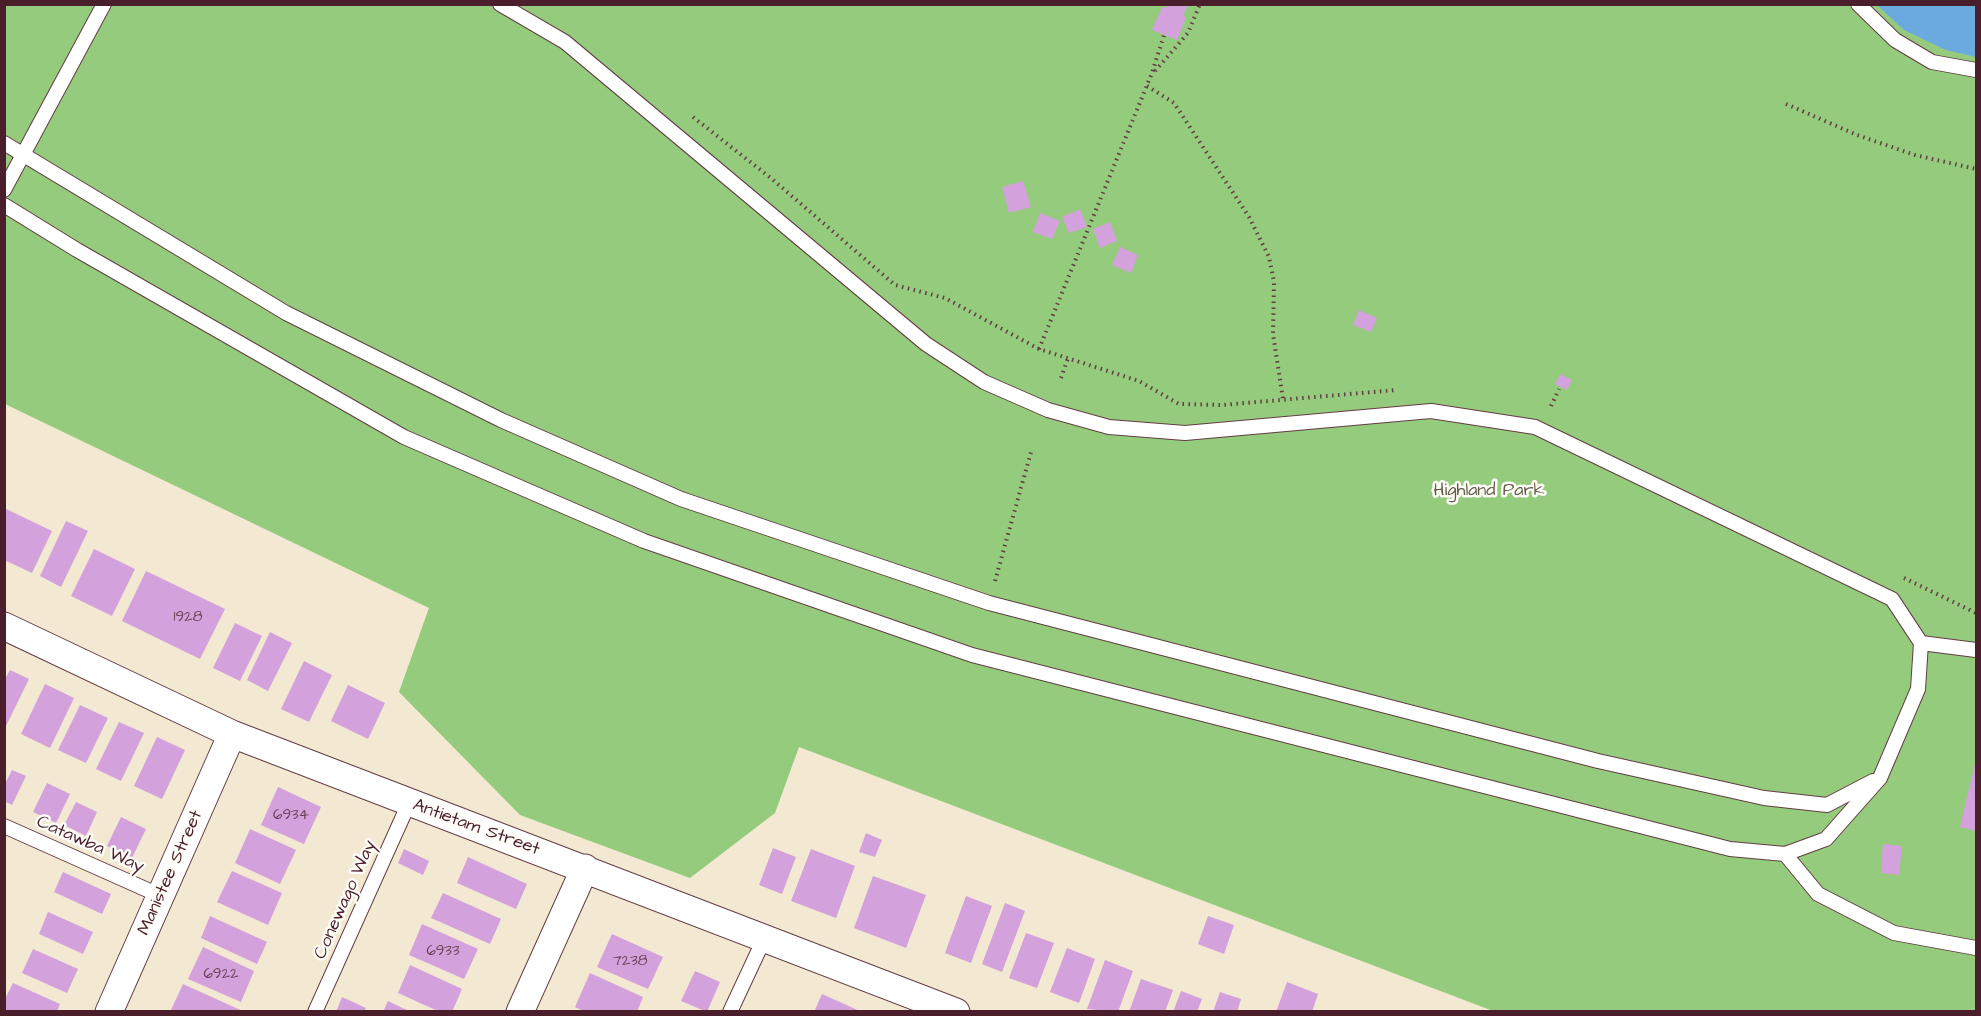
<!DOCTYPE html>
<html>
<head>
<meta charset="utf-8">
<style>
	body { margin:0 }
	#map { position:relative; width:1981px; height:1016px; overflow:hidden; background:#f3e8d1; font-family:"Architects Daughter",sans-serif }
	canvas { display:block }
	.frame { position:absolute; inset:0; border:6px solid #4a1f2b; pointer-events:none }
</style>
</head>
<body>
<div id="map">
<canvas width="1981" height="1016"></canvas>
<div class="frame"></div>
</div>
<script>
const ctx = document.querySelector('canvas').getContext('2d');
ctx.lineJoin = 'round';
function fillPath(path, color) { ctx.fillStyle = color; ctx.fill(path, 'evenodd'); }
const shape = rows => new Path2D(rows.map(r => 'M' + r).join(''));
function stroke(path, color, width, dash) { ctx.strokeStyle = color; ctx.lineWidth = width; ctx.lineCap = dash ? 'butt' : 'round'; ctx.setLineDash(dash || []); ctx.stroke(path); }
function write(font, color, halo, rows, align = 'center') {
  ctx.font = font + ' "Architects Daughter",sans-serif'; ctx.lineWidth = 5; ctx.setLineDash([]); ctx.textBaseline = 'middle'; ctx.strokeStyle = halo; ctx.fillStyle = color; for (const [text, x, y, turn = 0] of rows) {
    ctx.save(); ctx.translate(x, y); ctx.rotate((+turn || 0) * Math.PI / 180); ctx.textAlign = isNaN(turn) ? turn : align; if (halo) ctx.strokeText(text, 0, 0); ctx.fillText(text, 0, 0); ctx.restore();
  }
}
const green = shape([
	[4,5,1976,5,1976,1011,1493,1011,799,747,775,813,690,878,520,815,399,692,429,608,5,404]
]);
const water = shape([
	[1877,5,1976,5,1976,57,1946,50,1904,30]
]);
const building = shape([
	[1168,4,1188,4,1183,16,1186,17,1177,40,1152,30,1162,7,1166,8],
	[1023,181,1031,207,1009,213,1002,187],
	[1080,209,1087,227,1069,233,1062,217],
	[1040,213,1060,221,1052,239,1033,232],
	[1110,222,1117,241,1100,248,1093,229],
	[1120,247,1138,255,1131,273,1112,265],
	[1359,310,1377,318,1371,332,1353,325],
	[1560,374,1572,380,1567,390,1555,384],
	[4,508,52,531,32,573,4,560],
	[66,521,88,531,61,587,40,576],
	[94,549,135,569,112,616,71,596],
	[146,571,225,609,200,659,122,621],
	[235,623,262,636,240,681,213,668],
	[270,632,292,643,268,691,247,680],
	[304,661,332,675,309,722,281,709],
	[10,670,29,679,4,730,4,681],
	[45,684,74,698,50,748,21,734],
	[348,685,385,703,368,739,331,721],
	[80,705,108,718,86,763,58,750],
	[119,722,144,733,121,781,96,769],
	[157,737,185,750,162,799,134,786],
	[1976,759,1976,831,1960,827],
	[12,770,26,776,12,805,4,801,4,786],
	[47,783,70,794,56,823,33,812],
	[278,787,321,807,304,844,261,825],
	[76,802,97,812,86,836,64,825],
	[121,817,146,829,132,858,107,846],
	[250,829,296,850,280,884,235,863],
	[866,833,882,840,875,857,859,852],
	[1883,844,1902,846,1899,875,1881,873],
	[773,848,796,857,782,894,759,885],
	[404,849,429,861,423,875,398,863],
	[811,849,855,866,836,918,791,901],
	[468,857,527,884,516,909,457,883],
	[232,871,282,893,268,925,217,902],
	[63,872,111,894,102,914,54,892],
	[873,876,926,895,906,948,854,928],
	[443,893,501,919,490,944,431,918],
	[966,896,992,906,971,963,945,953],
	[1005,903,1025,911,1002,972,982,964],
	[48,912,93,932,83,954,39,934],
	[210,916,267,942,257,964,201,938],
	[1208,916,1234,925,1224,954,1198,944],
	[422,924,478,949,464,979,409,955],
	[1026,933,1054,943,1037,988,1009,978],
	[612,934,663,957,648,989,597,967],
	[203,947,254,971,241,1002,188,979],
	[1067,948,1095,959,1079,1003,1050,992],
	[33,949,78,969,67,993,22,973],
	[1105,960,1133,971,1118,1012,1087,1009],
	[410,965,462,989,452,1012,440,1012,398,993],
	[695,971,720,982,707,1012,681,1001],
	[590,973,643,997,637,1012,585,1012,575,1007],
	[1141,979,1173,990,1165,1012,1129,1012],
	[1287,982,1318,994,1312,1012,1276,1012],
	[13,983,60,1004,57,1012,4,1012,4,1001],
	[183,984,245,1012,170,1012],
	[1181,991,1202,999,1197,1012,1173,1012],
	[1220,992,1241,999,1237,1012,1213,1012],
	[822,994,862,1012,814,1012],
	[342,997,366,1008,364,1012,336,1012],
	[388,1001,411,1012,383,1012]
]);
const path = shape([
	[1155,71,1188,33,1200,4],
	[1147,86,1174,103,1249,217,1269,257,1274,282,1273,334,1283,399],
	[1786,104,1857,135,1915,155,1976,169],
	[693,117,772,179,895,285,945,298,1039,349,1139,381,1179,404,1222,405,1396,390],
	[1039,349,1152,73,1164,35],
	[1061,378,1068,358],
	[1551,406,1559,389],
	[1904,578,1976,613],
	[995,581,1031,452]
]);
const lane = shape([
	[1858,4,1895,40,1932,62,1976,70],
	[4,143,286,313,501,420,681,499,989,603,1598,761,1764,798,1827,805,1873,781],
	[4,190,104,4],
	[4,205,77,250,404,437,644,541,972,655,1730,849,1785,854,1826,839,1880,778,1918,689,1921,643,1892,599,1535,427,1431,411,1185,433,1109,427,1048,410,984,382,926,344,565,42,500,4],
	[1921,643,1976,650],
	[4,826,161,896],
	[1785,854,1818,894,1894,933,1976,948],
	[315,1012,409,803],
	[730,1012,765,937]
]);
const street = shape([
	[4,626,232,734,956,1012],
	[109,1012,232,734],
	[520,1012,585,868]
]);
const numberNames = [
	["1928",188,618],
	["6934",291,816],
	["6933",443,952],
	["7238",630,962],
	["6922",221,975]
];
const parkNames = [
	["Highland Park",1489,491]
];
const streetNames = [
	["Antietam Street",476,828,20],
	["Catawba Way",90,845,24],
	["Manistee Street",171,873,-66],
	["Conewago Way",346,900,-66]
];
fillPath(green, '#95cb7d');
fillPath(water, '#6baade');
fillPath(building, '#d3a1dc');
stroke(lane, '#633d44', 16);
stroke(street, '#633d44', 29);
stroke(path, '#633d44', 4, [1.5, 4.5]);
stroke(lane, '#fff', 14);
stroke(street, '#fff', 27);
write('15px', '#6c4057', null, numberNames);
write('18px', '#645b48', '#fdfcf7', parkNames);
write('18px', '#4a1f2b', '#fdfcf7', streetNames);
</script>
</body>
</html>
